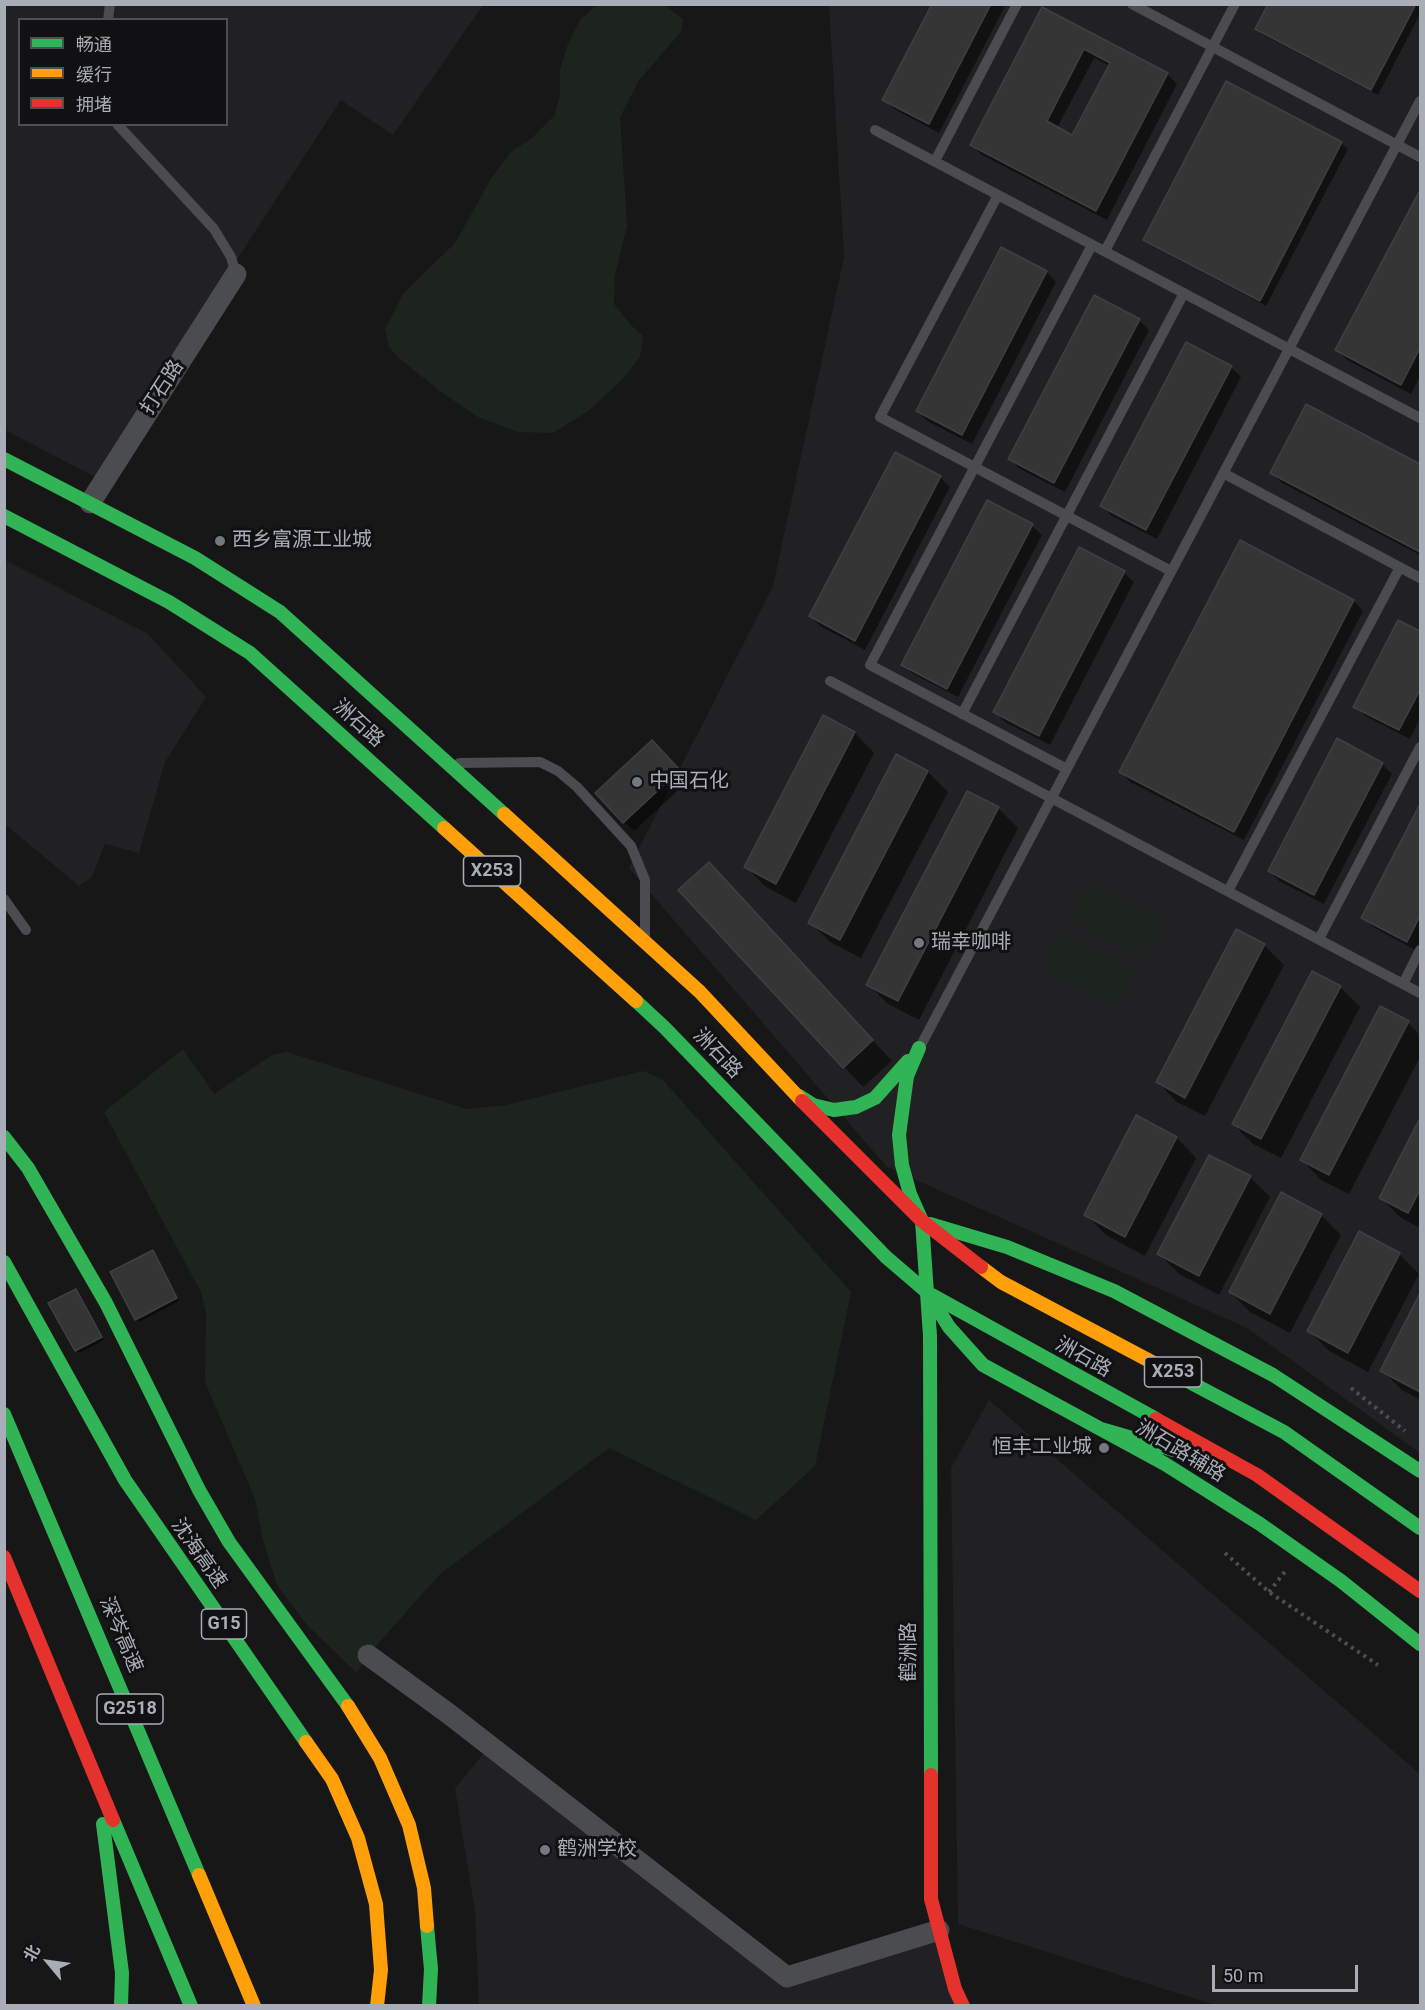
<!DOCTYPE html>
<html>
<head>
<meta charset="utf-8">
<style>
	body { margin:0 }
	#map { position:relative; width:1425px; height:2010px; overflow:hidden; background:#171717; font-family:Roboto,"Noto Sans SC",sans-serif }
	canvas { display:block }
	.frame { position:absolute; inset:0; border:6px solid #a8adb8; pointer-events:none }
	.legend { position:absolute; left:18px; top:18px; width:210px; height:108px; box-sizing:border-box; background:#111113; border:2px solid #4d4f55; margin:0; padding:8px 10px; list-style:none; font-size:18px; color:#a8adb8 }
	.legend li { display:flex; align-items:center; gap:12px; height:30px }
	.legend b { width:30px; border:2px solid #4d4f55 }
	.north { position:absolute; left:18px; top:1932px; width:60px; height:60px; -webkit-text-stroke:4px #111113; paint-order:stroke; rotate:299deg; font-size:16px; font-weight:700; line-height:24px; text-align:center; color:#a8adb8 }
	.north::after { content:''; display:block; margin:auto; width:21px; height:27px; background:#a8adb8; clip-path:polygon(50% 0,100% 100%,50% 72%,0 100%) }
	.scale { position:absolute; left:1212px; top:1965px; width:146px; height:27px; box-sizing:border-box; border:3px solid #a8adb8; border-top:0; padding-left:8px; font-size:18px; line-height:21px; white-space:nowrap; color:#a8adb8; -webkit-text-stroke:4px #111113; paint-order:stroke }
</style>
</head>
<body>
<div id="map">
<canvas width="1425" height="2010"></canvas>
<div class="frame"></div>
<ul class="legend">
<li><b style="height:8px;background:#30b455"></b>畅通</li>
<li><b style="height:8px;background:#ff9f0a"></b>缓行</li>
<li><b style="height:8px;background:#e5322d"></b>拥堵</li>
</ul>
<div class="north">北</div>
<div class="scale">50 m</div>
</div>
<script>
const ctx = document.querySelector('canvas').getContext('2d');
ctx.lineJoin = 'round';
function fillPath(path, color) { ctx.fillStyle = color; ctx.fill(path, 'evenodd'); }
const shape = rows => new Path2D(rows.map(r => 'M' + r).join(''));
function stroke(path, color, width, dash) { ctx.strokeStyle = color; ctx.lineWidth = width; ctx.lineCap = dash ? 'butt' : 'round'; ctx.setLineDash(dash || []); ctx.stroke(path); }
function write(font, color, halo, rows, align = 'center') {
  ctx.font = font + ' Roboto,"Noto Sans SC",sans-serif'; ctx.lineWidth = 6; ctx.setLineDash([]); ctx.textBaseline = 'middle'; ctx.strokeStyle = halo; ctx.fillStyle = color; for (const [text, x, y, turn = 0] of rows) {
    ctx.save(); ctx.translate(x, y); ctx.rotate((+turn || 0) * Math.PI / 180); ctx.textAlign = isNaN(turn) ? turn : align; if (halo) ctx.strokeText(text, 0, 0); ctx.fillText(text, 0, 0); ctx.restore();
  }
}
const built = shape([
	[4,5,483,5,393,135,341,100,95,477,5,430],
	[20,20,226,20,226,124,20,124],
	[829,5,1420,5,1420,1453,1247,1328,887,1167,629,868,773,586,844,257],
	[5,560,148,634,206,697,165,762,139,853,105,844,92,877,79,886,5,824],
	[989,1400,1420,1774,1420,2005,1215,2005,958,1924,951,1468],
	[490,1746,787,1977,939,1930,963,2005,479,2005,475,1912,455,1788]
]);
const green = shape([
	[597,5,664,5,683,19,681,32,639,80,620,117,627,225,615,276,614,304,630,324,643,336,640,357,622,380,588,411,553,433,517,432,478,417,444,394,401,360,389,347,385,329,403,294,455,243,492,177,511,152,532,138,554,116,560,96,560,70,568,44,580,20],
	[1089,884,1163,922,1144,960,1070,921],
	[1063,931,1137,969,1117,1006,1044,968],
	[183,1049,214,1094,272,1055,287,1052,467,1109,506,1105,643,1071,662,1079,851,1292,815,1466,756,1520,609,1448,440,1574,368,1655,357,1673,307,1625,277,1585,263,1540,255,1499,205,1382,206,1313,201,1292,104,1112]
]);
const shadow = shape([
	[934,4,1006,4,939,133,894,109,884,99],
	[1270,4,1420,4,1420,14,1378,95,1263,35,1257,29],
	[1043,9,1167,74,1177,84,1107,220,982,155,972,145],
	[1094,58,1110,66,1073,137,1057,128],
	[1341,143,1348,149,1266,306,1152,246,1145,239],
	[1419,195,1420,376,1411,394,1347,360,1337,350],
	[1002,249,1047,272,1056,282,972,444,927,421,917,411],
	[1139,320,1149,330,1065,492,1020,469,1010,459],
	[1231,367,1241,377,1157,539,1112,516,1102,506],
	[1307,406,1420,465,1420,555,1282,483,1272,473],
	[940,477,950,487,865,650,820,626,810,616],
	[1032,526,1042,535,958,697,913,674,903,665],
	[1240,542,1354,601,1363,611,1244,840,1130,782,1121,772],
	[1079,549,1124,573,1134,582,1050,745,1005,722,995,712],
	[1399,622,1420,633,1420,718,1410,739,1365,716,1355,706],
	[824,717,855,733,874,753,796,903,766,887,746,867],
	[661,752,688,781,634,831,624,822],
	[897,756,928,772,948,792,861,958,830,942,810,922],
	[1382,764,1392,774,1324,904,1279,881,1269,871],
	[968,793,999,809,1018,828,919,1020,888,1004,868,984],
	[1420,807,1420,944,1417,951,1373,927,1363,918],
	[729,884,892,1061,863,1087,680,890],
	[1264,945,1284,965,1205,1116,1177,1102,1158,1082],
	[1340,987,1360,1007,1281,1158,1253,1144,1233,1124],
	[1408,1023,1420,1035,1420,1057,1349,1194,1321,1180,1302,1160],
	[1137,1117,1177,1138,1196,1158,1145,1256,1106,1235,1086,1215],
	[1420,1122,1420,1228,1401,1218,1381,1198],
	[1250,1177,1270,1197,1219,1295,1179,1274,1159,1254],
	[1321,1215,1341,1235,1290,1333,1250,1312,1230,1292],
	[155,1254,179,1301,139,1322,136,1319],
	[1399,1254,1419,1274,1368,1372,1329,1351,1309,1331],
	[76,1291,104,1340,79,1353,76,1350],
	[1420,1296,1420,1400,1402,1390,1382,1370]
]);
const building = shape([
	[932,4,991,4,929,124,882,100,932,4],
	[1268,4,1416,4,1371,90,1255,29,1268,4],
	[1042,7,1168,73,1096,211,970,145,1042,7],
	[1084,49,1110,63,1072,135,1047,121,1084,49],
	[1226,81,1342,142,1260,301,1143,240,1226,81],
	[1420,190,1420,348,1401,385,1335,350,1420,190],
	[1001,247,1047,271,962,435,916,411,1001,247],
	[1094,295,1140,319,1054,483,1008,459,1094,295],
	[1186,342,1232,366,1146,530,1100,506,1186,342],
	[1306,404,1420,464,1420,552,1270,473,1306,404],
	[895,452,941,476,855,641,809,616,895,452],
	[987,500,1033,524,947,689,901,665,987,500],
	[1240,540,1354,600,1234,832,1119,772,1240,540],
	[1079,547,1125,571,1039,736,993,712,1079,547],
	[1398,620,1420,631,1420,690,1399,730,1353,707,1398,620],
	[823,715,855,732,776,884,744,867,823,715],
	[1337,738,1383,763,1314,895,1268,871,1337,738],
	[652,740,680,770,623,823,595,793,652,740],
	[896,754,928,771,840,940,808,923,896,754],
	[967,791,999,807,898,1001,866,985,967,791],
	[1420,804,1420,916,1407,942,1361,918,1420,804],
	[709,862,873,1040,843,1068,678,890,709,862],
	[1236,929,1265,944,1185,1098,1156,1082,1236,929],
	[1312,971,1341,986,1261,1139,1232,1124,1312,971],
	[1380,1006,1409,1021,1329,1175,1300,1160,1380,1006],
	[1136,1115,1177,1137,1125,1237,1084,1215,1136,1115],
	[1420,1118,1420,1190,1408,1213,1379,1198,1420,1118],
	[1209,1155,1251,1176,1199,1276,1157,1254,1209,1155],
	[1281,1192,1322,1214,1270,1314,1229,1292,1281,1192],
	[1359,1231,1400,1253,1348,1353,1307,1331,1359,1231],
	[153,1250,177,1298,135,1320,110,1272,153,1250],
	[76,1289,102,1337,75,1351,48,1303,76,1289],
	[1420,1293,1420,1392,1380,1371,1420,1293]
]);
const path = shape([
	[1351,1388,1405,1431],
	[1225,1553,1269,1592,1378,1665],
	[1269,1592,1287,1569]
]);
const lane = shape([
	[1132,4,1420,157],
	[108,20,110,4],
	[117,124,214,229,231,257,236,274],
	[875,130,1420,418],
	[935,161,1017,4],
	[998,195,880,417,1171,571],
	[1105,251,1235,4],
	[1223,473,1420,578],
	[830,681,1420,993],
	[962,714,1184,293],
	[459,763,540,762,558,771,577,787,631,846,645,880,645,936],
	[1067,769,870,665,1092,245],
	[1228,891,1400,567],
	[4,899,26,930],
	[1319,939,1420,747],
	[1403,984,1420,950],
	[920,1047,1420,101]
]);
const street = shape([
	[90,503,236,274],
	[368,1655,449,1714,787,1977,939,1930]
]);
const fast = shape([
	[4,459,195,558,280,612,504,814],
	[4,516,169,602,250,653,444,828],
	[636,1001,665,1028,886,1257,928,1293,1156,1419],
	[919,1048,907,1076,899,1135,902,1165,910,1194,922,1221,930,1336,931,1775],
	[799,1096,813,1105,834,1110,856,1107,875,1098,908,1061],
	[4,1137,28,1168,106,1303,199,1490,229,1542,348,1706],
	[930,1224,1007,1247,1114,1291,1273,1375,1420,1471],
	[4,1262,125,1480,306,1742],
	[929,1295,949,1327,983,1365,1165,1464,1260,1524,1341,1581,1420,1644],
	[1165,1369,1284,1432,1420,1528],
	[4,1414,199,1875],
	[1101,1429,1194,1456],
	[113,1820,191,2006],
	[103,1824,122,1973,121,2006],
	[427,1926,431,1969,429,2006]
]);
const slow = shape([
	[504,814,700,992,802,1101],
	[444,828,636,1001],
	[981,1267,1001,1282,1165,1369],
	[348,1706,380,1758,409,1825,424,1888,427,1926],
	[306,1742,332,1779,358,1838,376,1904,381,1970,377,2006],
	[199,1875,254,2006]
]);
const jam = shape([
	[802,1101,922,1221,981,1267],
	[1156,1419,1257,1475,1420,1591],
	[4,1557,113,1820],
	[931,1775,931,1899,955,1989,963,2006]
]);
const markers = [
	[220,541,6,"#757880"],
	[637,782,6,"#757880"],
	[919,943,6,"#757880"],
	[1104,1448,6,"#757880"],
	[545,1850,6,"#757880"]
];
const shields = [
	[492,871,57],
	[1173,1372,57],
	[224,1624,45],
	[130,1709,66]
];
const shieldNames = [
	["X253",492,871],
	["X253",1173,1372],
	["G15",224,1624],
	["G2518",130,1709]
];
const streetNames = [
	["打石路",163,388,-57],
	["洲石路",358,724,42],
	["洲石路",717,1054,46],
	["洲石路",1083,1358,29],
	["洲石路辅路",1180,1452,31],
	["沈海高速",198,1554,55],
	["深岑高速",120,1635,67],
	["鹤洲路",910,1652,-90]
];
const poiNames = [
	["西乡富源工业城",232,541],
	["中国石化",649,782],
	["瑞幸咖啡",931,943],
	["恒丰工业城",1092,1448,"right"],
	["鹤洲学校",557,1850]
];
fillPath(built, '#212123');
fillPath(green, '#1d241e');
fillPath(shadow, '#0007');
fillPath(building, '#353536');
stroke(building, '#3f4043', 1.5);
stroke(path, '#4d4e52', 4, [3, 4.5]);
stroke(lane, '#4b4c50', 10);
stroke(street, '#4b4c50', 21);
stroke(fast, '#30b455', 14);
stroke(slow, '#ff9f0a', 14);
stroke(jam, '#e5322d', 14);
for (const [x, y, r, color] of markers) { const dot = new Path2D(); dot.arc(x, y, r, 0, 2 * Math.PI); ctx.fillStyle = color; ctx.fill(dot); stroke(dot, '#111113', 2); }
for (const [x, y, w] of shields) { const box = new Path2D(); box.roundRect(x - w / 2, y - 15, w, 30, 4.5); ctx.fillStyle = '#111113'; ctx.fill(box); stroke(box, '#a8adb8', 1.5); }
write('bold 18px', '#a8adb8', null, shieldNames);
write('20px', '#a8adb8', '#111113', streetNames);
write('20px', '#a8adb8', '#111113', poiNames, 'left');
</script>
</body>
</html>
